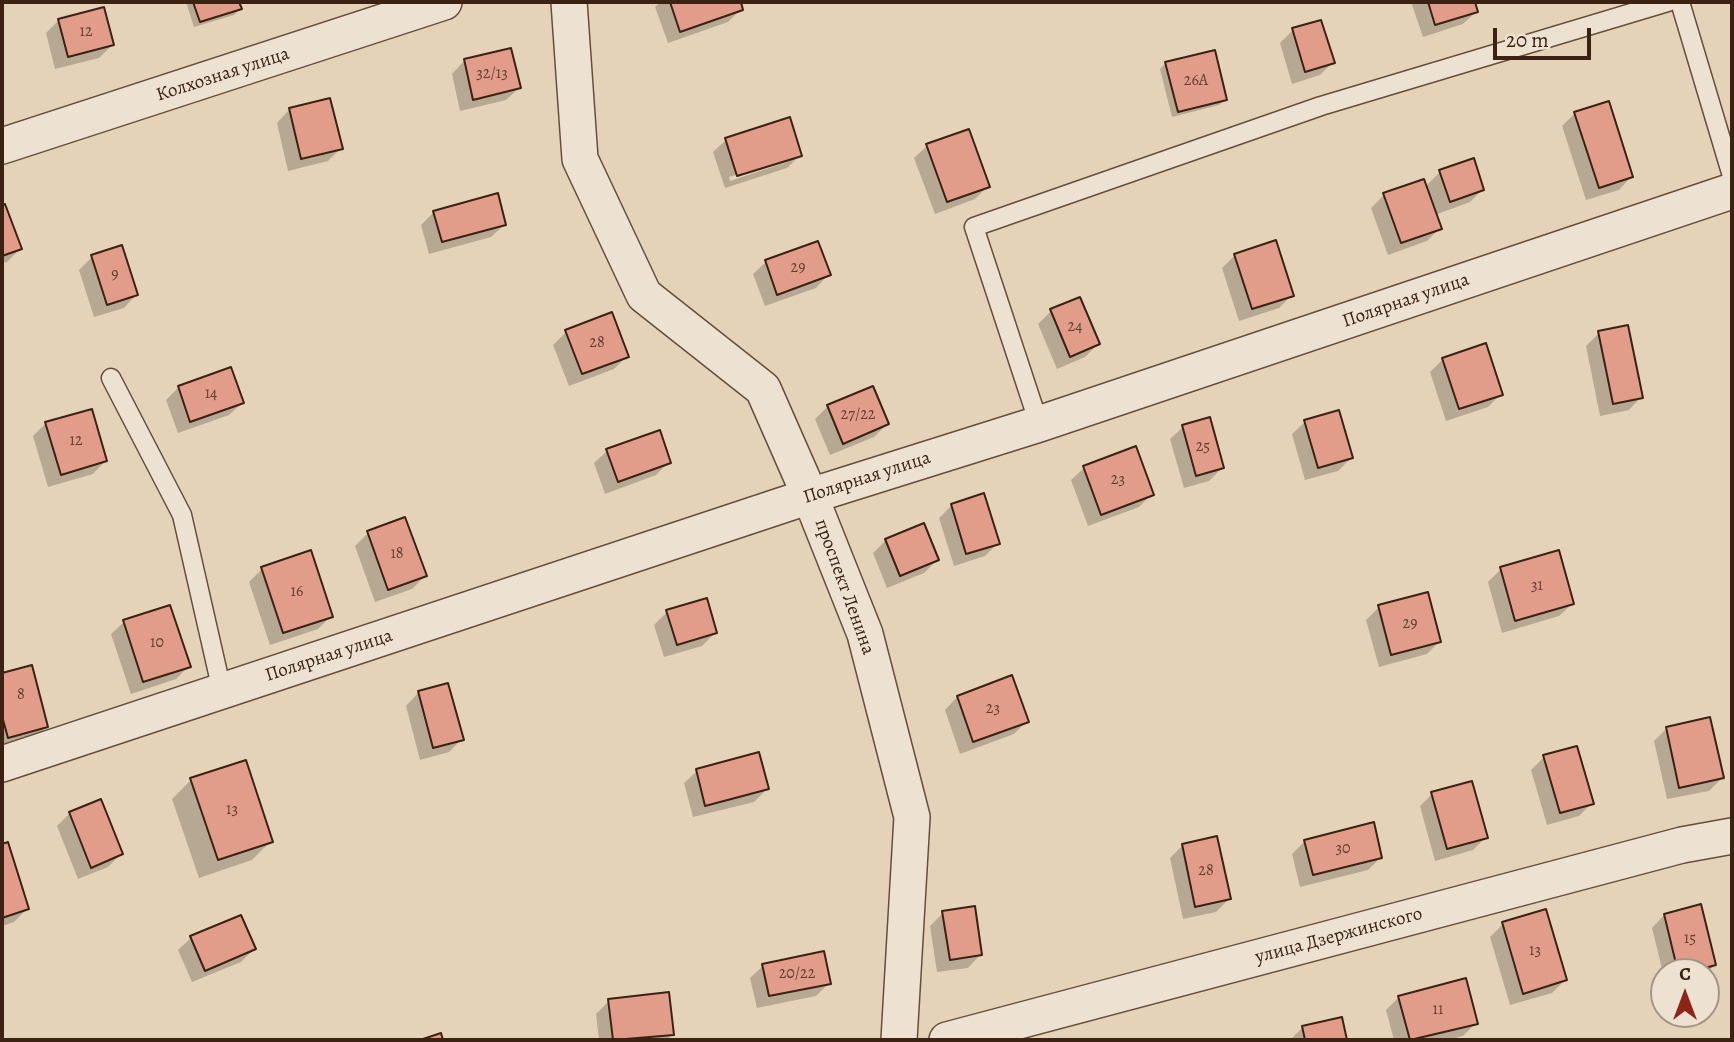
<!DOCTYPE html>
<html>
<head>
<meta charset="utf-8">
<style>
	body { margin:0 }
	#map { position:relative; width:1734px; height:1042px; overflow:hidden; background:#e4d3b8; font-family:Alegreya,serif }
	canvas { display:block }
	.frame { position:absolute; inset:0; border:4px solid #3b2213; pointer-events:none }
	.north { position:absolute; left:1650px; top:958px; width:70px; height:70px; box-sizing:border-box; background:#ede2d1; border:2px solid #a69585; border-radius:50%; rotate:0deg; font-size:19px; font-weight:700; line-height:28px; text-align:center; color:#3b2213 }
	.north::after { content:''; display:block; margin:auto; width:24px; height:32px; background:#8f2418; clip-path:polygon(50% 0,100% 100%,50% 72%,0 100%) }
	.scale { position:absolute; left:1493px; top:28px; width:98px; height:32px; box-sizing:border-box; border:4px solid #3b2213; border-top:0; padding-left:9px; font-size:21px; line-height:24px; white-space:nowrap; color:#3b2213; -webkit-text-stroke:5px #ede2d1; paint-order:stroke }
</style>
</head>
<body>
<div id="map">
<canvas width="1734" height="1042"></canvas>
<div class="frame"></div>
<div class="north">С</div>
<div class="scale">20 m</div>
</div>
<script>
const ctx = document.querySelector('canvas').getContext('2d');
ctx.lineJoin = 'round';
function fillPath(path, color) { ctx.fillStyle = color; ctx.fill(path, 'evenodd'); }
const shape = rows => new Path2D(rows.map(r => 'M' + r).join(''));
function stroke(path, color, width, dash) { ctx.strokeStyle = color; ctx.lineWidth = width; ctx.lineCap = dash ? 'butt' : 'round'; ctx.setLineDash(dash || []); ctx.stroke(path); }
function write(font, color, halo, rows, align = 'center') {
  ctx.font = font + ' Alegreya,serif'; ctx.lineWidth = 5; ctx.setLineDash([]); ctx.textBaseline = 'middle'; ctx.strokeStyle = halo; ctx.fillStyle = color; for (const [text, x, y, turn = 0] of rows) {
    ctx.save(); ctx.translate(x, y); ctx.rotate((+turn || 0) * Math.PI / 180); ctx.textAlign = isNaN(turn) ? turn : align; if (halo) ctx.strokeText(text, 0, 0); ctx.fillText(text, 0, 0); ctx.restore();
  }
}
const shadow = shape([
	[186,2,237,2,240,9,234,15,194,27],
	[660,2,739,2,741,9,728,22,668,43,655,7],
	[1411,2,1473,2,1476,12,1463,24,1423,37],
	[59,20,112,45,99,58,55,69,46,33],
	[1320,22,1333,62,1320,75,1292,84,1280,43,1293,30],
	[464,61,519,88,506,100,460,111,452,74],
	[1166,63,1225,99,1219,105,1172,117,1160,69],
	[329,100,341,148,328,161,288,171,277,123,289,110],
	[1575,113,1631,177,1619,190,1586,200,1562,126],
	[726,140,800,155,787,168,725,188,713,152],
	[787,158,787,162,730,181,729,177],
	[927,146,988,186,975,199,935,214,914,158],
	[1440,172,1482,190,1470,202,1435,215,1440,228,1427,241,1388,255,1371,208,1384,195,1425,187],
	[4,206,20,249,7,262,2,263,2,207],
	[434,212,504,225,491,237,429,254,421,225],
	[1235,255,1292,295,1279,308,1239,321,1222,268],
	[92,257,136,295,124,308,94,317,79,270],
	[766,262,828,275,816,288,765,306,753,274],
	[1051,311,1098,344,1085,357,1057,369,1038,324],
	[566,332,627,356,614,369,569,386,553,345],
	[1599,333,1641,397,1629,410,1600,416,1586,346],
	[1443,359,1501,394,1488,407,1446,421,1430,372],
	[179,387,242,403,229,415,178,433,166,400],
	[828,406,887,424,874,437,830,455,815,419],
	[1305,422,1351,458,1338,471,1305,480,1292,434],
	[46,423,105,461,93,474,48,487,33,436],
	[1183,427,1222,468,1209,481,1184,488,1170,439],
	[1135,448,1152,494,1139,507,1088,526,1071,480,1084,468],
	[607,451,669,462,656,475,605,494,594,463],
	[952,505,998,543,985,556,954,566,939,518],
	[368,533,425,576,412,589,375,602,355,546],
	[886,540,937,560,924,573,887,588,873,553],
	[310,553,331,616,318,629,270,645,249,582,262,569],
	[1557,553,1572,604,1559,616,1502,633,1488,582,1501,569],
	[1379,607,1440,641,1427,654,1379,667,1366,620],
	[667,612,715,633,702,646,664,657,654,625],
	[124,622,189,666,176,679,131,694,111,634],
	[31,667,46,727,34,740,2,748,2,675],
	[418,693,462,739,449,752,420,760,406,706],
	[957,697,1027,721,1014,734,960,754,945,710],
	[1667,728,1722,778,1709,791,1667,799,1654,741],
	[1544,757,1592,803,1579,816,1547,825,1531,770],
	[697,771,767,789,754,802,693,817,684,783],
	[191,780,271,841,252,860,199,878,172,799],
	[1432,794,1486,837,1473,850,1435,861,1420,806],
	[70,813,121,854,108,867,78,879,57,826],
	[1305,841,1381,857,1368,870,1300,887,1292,854],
	[7,845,27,909,14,922,2,926,2,846],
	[1183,845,1229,899,1216,912,1183,919,1170,858],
	[943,913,980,955,968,968,937,972,930,926],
	[1664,915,1715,965,1706,973,1664,972,1664,977,1652,928],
	[1503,924,1565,980,1552,993,1510,1005,1490,937],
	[191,938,254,949,241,962,192,982,178,950],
	[763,966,829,983,816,996,757,1008,750,978],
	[1399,997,1476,1023,1463,1036,1447,1040,1394,1040,1386,1010],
	[609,1001,672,1035,666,1040,599,1040,596,1014],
	[1340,1019,1345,1040,1290,1040,1302,1028]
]);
const building = shape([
	[193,2,239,2,242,9,200,22,193,2],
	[670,2,741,2,743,10,680,32,670,2],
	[1428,2,1475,2,1478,12,1435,25,1428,2],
	[104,7,114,45,68,57,58,19,104,7],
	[1321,20,1335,63,1305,72,1292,28,1321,20],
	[511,48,521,88,473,100,464,59,511,48],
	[1215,50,1227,100,1178,112,1165,62,1215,50],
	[330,98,343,149,301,159,289,108,330,98],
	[1609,101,1633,177,1599,188,1574,112,1609,101],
	[790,117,802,156,737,176,725,138,790,117],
	[969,129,990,187,947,202,926,144,969,129],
	[1474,158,1484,190,1450,202,1439,170,1474,158],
	[1424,179,1442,229,1401,243,1383,193,1424,179],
	[498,193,506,225,442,242,433,211,498,193],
	[5,204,22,249,2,256,2,205,5,204],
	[1276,240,1294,296,1252,309,1234,254,1276,240],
	[818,241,831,275,777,295,765,260,818,241],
	[122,245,138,295,107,305,91,255,122,245],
	[1080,297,1100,344,1070,357,1050,309,1080,297],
	[612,312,629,357,582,374,565,330,612,312],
	[1628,325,1643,398,1613,404,1598,331,1628,325],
	[1486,343,1503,395,1459,409,1442,358,1486,343],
	[231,367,244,403,190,422,178,386,231,367],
	[873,386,889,424,843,444,827,405,873,386],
	[92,409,107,461,61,475,45,422,92,409],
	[1339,410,1353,458,1318,468,1304,420,1339,410],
	[1210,417,1224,468,1196,476,1182,425,1210,417],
	[660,430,671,463,618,482,606,449,660,430],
	[1136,446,1154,495,1101,515,1083,466,1136,446],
	[984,493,1000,544,966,554,951,504,984,493],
	[405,517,427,576,388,590,367,531,405,517],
	[924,523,939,560,900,576,885,539,924,523],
	[311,550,333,617,283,633,261,567,311,550],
	[1559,550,1574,604,1515,621,1500,567,1559,550],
	[1428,592,1441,642,1391,655,1378,605,1428,592],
	[707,598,717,633,677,645,666,610,707,598],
	[170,605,191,667,143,682,123,620,170,605],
	[32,665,48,727,8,738,2,716,2,673,32,665],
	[1012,675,1029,722,973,742,957,696,1012,675],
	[448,683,464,740,433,748,418,691,448,683],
	[1710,717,1724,778,1679,788,1666,727,1710,717],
	[1577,746,1594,804,1560,813,1543,755,1577,746],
	[759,752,769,789,705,806,696,769,759,752],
	[246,760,273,842,218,860,190,778,246,760],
	[1472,781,1488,838,1447,849,1431,792,1472,781],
	[101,799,123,854,91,868,69,812,101,799],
	[1374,822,1382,858,1313,875,1304,840,1374,822],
	[1217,836,1231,899,1195,907,1182,844,1217,836],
	[8,842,29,909,2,918,2,844,8,842],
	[1701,904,1716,965,1690,972,1678,972,1664,914,1701,904],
	[975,906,982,955,950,960,942,911,975,906],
	[1546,909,1567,980,1523,994,1502,922,1546,909],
	[241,915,256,949,205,971,190,936,241,915],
	[824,951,831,984,769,996,762,964,824,951],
	[1466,978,1478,1024,1410,1040,1398,996,1466,978],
	[669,992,674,1035,613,1040,608,999,669,992],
	[1342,1017,1347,1040,1305,1040,1302,1026,1342,1017],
	[441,1033,443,1040,420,1040,441,1033]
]);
const service = shape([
	[1680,2,1732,176],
	[111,378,182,515,222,691],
	[1039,424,974,227,1321,106,1668,2]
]);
const minor = shape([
	[569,2,580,159,644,295,763,389,810,496,865,634,912,817,899,1040],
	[2,146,444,2],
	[2,764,810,496,1039,424,1732,191],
	[947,1040,1682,845,1732,836]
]);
const numberNames = [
	["12",86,32],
	["32/13",492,74],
	["26А",1196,81],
	["29",798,268],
	["9",115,275],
	["24",1075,327],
	["28",597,343],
	["14",211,394],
	["27/22",858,415],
	["12",76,441],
	["25",1203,447],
	["23",1118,480],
	["18",397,554],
	["31",1537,586],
	["16",297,592],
	["29",1410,624],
	["10",157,643],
	["8",21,695],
	["23",993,709],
	["13",232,810],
	["30",1343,849],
	["28",1206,871],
	["15",1690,939],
	["13",1535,951],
	["20/22",797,974],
	["11",1438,1010]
];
const streetNames = [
	["Колхозная улица",223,75,-18],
	["Полярная улица",1406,301,-19],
	["Полярная улица",867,478,-18],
	["проспект Ленина",844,587,70],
	["Полярная улица",329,656,-18],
	["улица Дзержинского",1339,936,-15]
];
fillPath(shadow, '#0003');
fillPath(building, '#e29c8a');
stroke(building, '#3b2213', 2);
stroke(service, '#654e3c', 21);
stroke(minor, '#654e3c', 38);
stroke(service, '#ede2d1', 18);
stroke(minor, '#ede2d1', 35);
write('16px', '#654031', null, numberNames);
write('19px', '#3b2213', '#ede2d1', streetNames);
</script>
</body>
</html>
